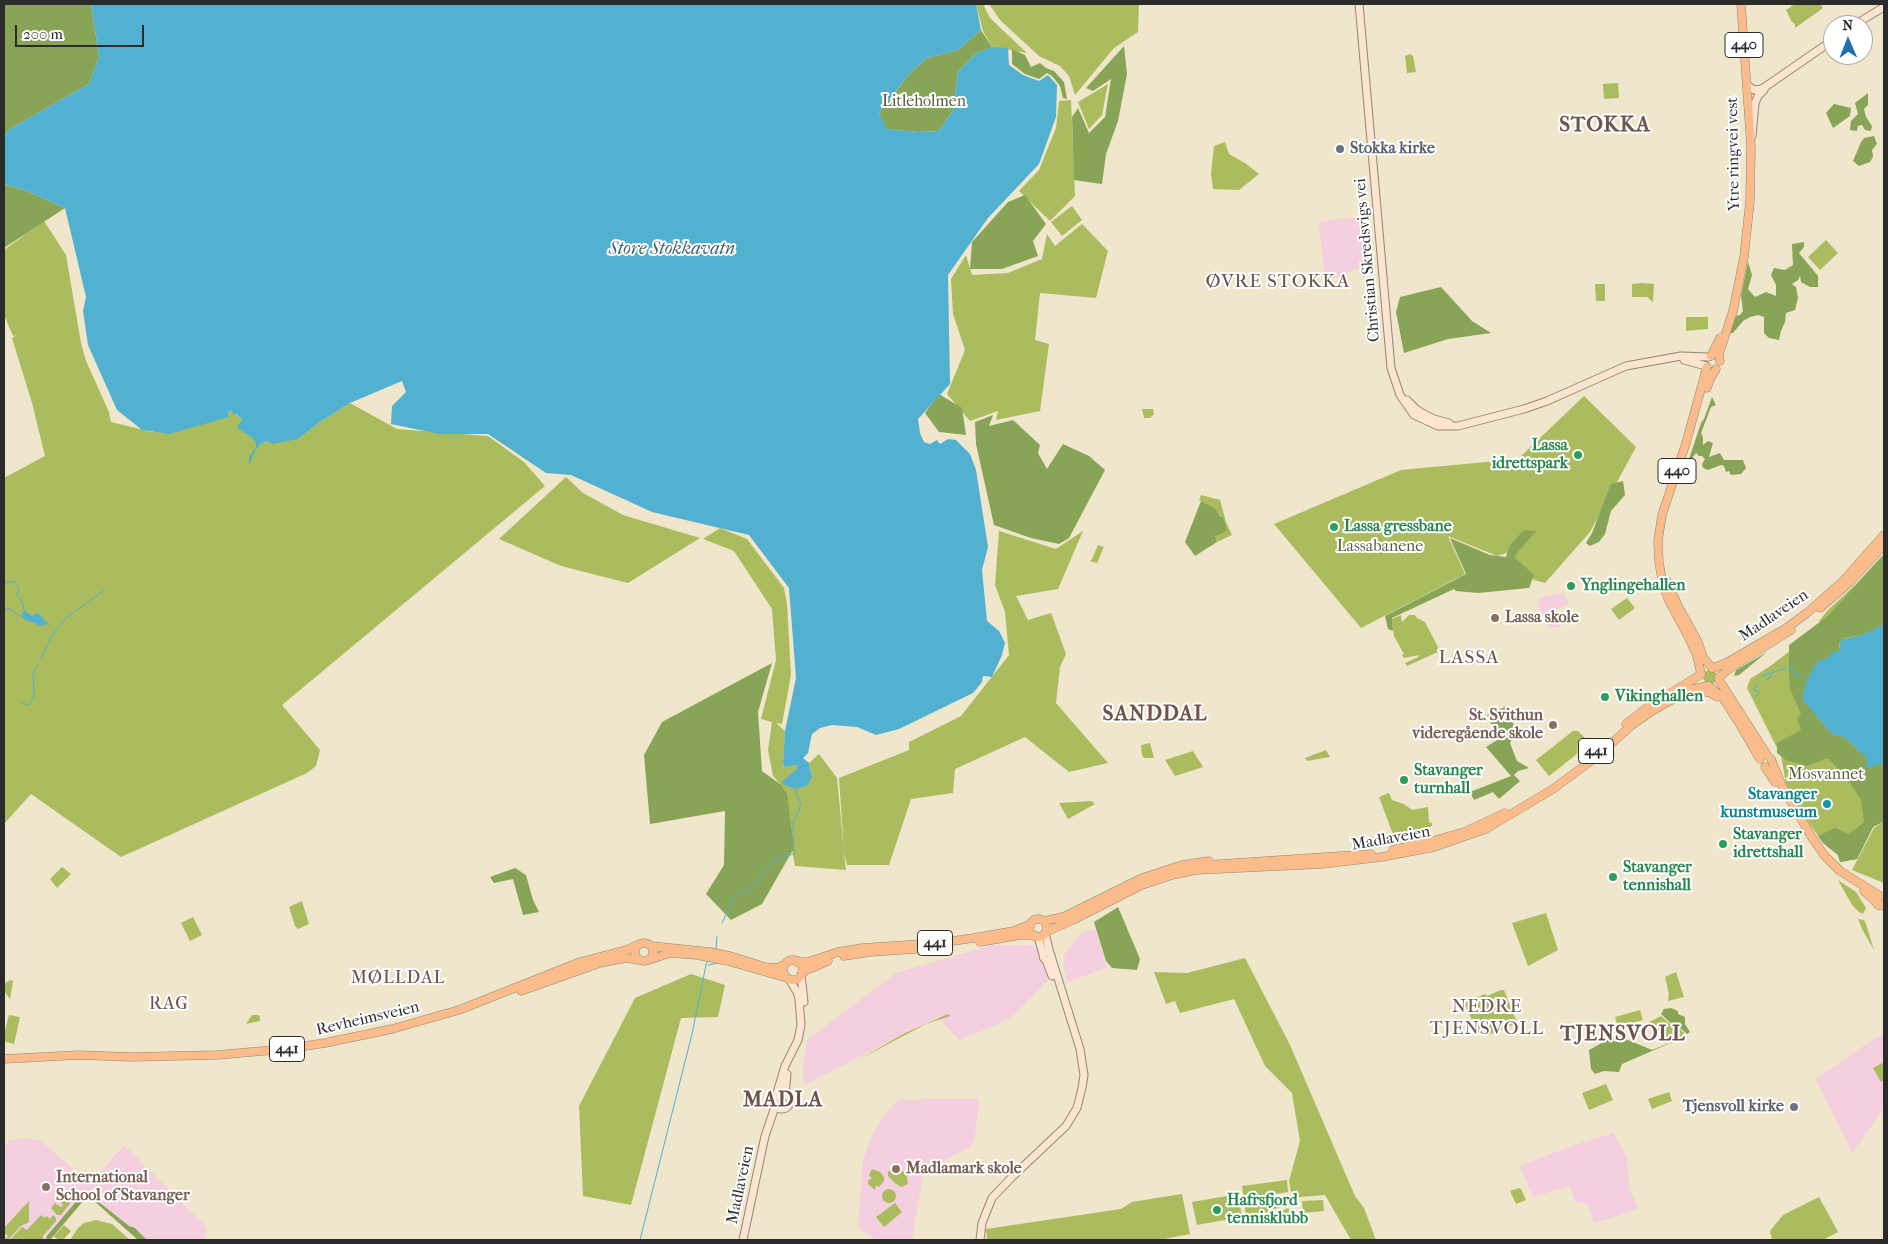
<!DOCTYPE html>
<html>
<head>
<meta charset="utf-8">
<style>
	body { margin:0 }
	#map { position:relative; width:1888px; height:1244px; overflow:hidden; background:#f0e6cc; font-family:"IM FELL French Canon",serif }
	canvas { display:block }
	.frame { position:absolute; inset:0; border:5px solid #2b2b2b; pointer-events:none }
	.north { position:absolute; left:1823px; top:15px; width:50px; height:50px; box-sizing:border-box; background:#fff; border:1px solid #aaa; border-radius:50%; rotate:359deg; font-size:14px; font-weight:700; line-height:20px; text-align:center; color:#2b2b2b }
	.north::after { content:''; display:block; margin:auto; width:18px; height:22px; background:#1f6fb2; clip-path:polygon(50% 0,100% 100%,50% 72%,0 100%) }
	.scale { position:absolute; left:15px; top:25px; width:129px; height:22px; box-sizing:border-box; border:2px solid #2b2b2b; border-top:0; padding-left:6px; font-size:15px; line-height:18px; white-space:nowrap; color:#2b2b2b; -webkit-text-stroke:4px #fff; paint-order:stroke }
</style>
</head>
<body>
<div id="map">
<canvas width="1888" height="1244"></canvas>
<div class="frame"></div>
<div class="north">N</div>
<div class="scale">200 m</div>
</div>
<script>
const ctx = document.querySelector('canvas').getContext('2d');
ctx.lineJoin = 'round';
function fillPath(path, color) { ctx.fillStyle = color; ctx.fill(path, 'evenodd'); }
const shape = rows => new Path2D(rows.map(r => 'M' + r).join(''));
function stroke(path, color, width, dash) { ctx.strokeStyle = color; ctx.lineWidth = width; ctx.lineCap = dash ? 'butt' : 'round'; ctx.setLineDash(dash || []); ctx.stroke(path); }
function write(font, color, halo, rows, align = 'center') {
  ctx.font = font + ' "IM FELL French Canon",serif'; ctx.lineWidth = 4; ctx.setLineDash([]); ctx.textBaseline = 'middle'; ctx.strokeStyle = halo; ctx.fillStyle = color; for (const [text, x, y, turn = 0] of rows) {
    ctx.save(); ctx.translate(x, y); ctx.rotate((+turn || 0) * Math.PI / 180); ctx.textAlign = isNaN(turn) ? turn : align; if (halo) ctx.strokeText(text, 0, 0); ctx.fillText(text, 0, 0); ctx.restore();
  }
}
const built = shape([
	[1361,217,1365,264,1329,281,1325,280,1319,223,1321,221],
	[1563,593,1569,604,1556,610,1563,624,1556,628,1547,626,1538,604,1539,598],
	[1095,929,1107,967,1068,982,1063,965,1065,953,1081,933],
	[993,945,1031,945,1041,950,1048,980,1015,1014,997,1025,959,1040,937,1017,804,1085,803,1065,807,1040,896,973],
	[1884,1034,1884,1108,1852,1153,1816,1079,1875,1038],
	[903,1099,912,1101,925,1099,978,1099,979,1106,974,1140,969,1147,931,1168,923,1176,912,1240,875,1240,858,1227,863,1160,872,1136,882,1118,897,1101],
	[1613,1133,1627,1157,1629,1188,1638,1209,1618,1216,1594,1223,1588,1204,1575,1202,1570,1186,1533,1197,1520,1166,1569,1147],
	[24,1138,40,1140,90,1184,124,1145,207,1228,204,1240,147,1240,136,1228,129,1226,85,1191,81,1195,83,1197,46,1240,4,1240,4,1146,9,1141]
]);
const green = shape([
	[976,4,985,4,984,6,990,18,1027,53,992,47,983,31],
	[989,4,1139,4,1138,32,1114,48,1075,95,1069,76,1060,66,1039,56,1000,20],
	[1795,4,1820,4,1823,8,1795,28,1795,24,1792,22,1786,10],
	[1410,54,1413,56,1416,72,1407,73,1405,56],
	[1618,83,1619,98,1604,99,1603,84],
	[1108,84,1102,115,1089,129,1078,102],
	[1071,100,1075,196,1050,221,1019,191,1039,170,1056,128,1059,101],
	[1225,142,1229,154,1245,163,1259,174,1239,190,1213,189,1211,174,1214,146],
	[1072,206,1082,220,1062,236,1051,222],
	[44,221,66,255,81,343,86,361,109,412,111,422,152,432,229,417,228,412,232,411,242,419,250,436,256,443,260,444,268,441,298,439,320,422,350,403,397,429,488,436,524,462,545,486,282,705,320,750,316,766,307,773,121,857,31,794,4,824,4,478,45,456,32,403,12,338,17,335,13,336,4,315,4,250],
	[1082,224,1108,251,1096,298,1040,293,1035,340,1049,344,1040,411,996,420,998,411,970,421,947,394,965,350,953,314,951,279,966,255,972,275,1008,273,1042,259,1047,234,1055,246],
	[1826,240,1838,253,1820,270,1808,257],
	[1642,283,1654,284,1653,302,1647,297,1632,297,1632,284],
	[1595,284,1605,284,1605,301,1596,301],
	[1686,317,1708,317,1708,329,1686,331],
	[1584,396,1636,447,1590,532,1545,583,1534,580,1507,553,1497,556,1448,536,1465,574,1361,628,1274,524,1401,470,1518,459],
	[1142,409,1153,409,1154,414,1150,418,1144,418],
	[566,477,583,493,623,515,700,538,628,583,561,566,499,539],
	[1201,495,1220,500,1226,522,1232,535,1217,542,1215,536,1220,517,1215,508,1199,500],
	[720,528,747,539,784,588,787,604,791,675,782,724,776,723,785,731,783,762,784,767,796,765,812,777,809,763,819,754,837,778,844,851,839,778,909,750,909,742,961,716,1009,655,1005,612,995,585,999,531,1056,549,1083,531,1058,589,1016,596,1028,620,1051,613,1066,654,1060,667,1056,703,1108,763,1069,772,1025,737,955,769,953,793,911,799,889,865,847,865,844,852,846,870,795,866,780,784,773,776,768,750,772,722,761,719,776,660,772,609,734,551,703,539],
	[1098,545,1104,547,1097,563,1090,561,1092,559],
	[1884,554,1884,883,1852,870,1874,828,1883,822,1873,827,1857,859,1840,862,1838,855,1823,843,1804,816,1786,784,1781,756,1747,688,1750,679,1769,667,1799,644,1811,629,1820,622,1819,621,1827,611,1856,584],
	[1627,598,1635,608,1619,620,1611,609],
	[1401,615,1402,622,1409,615,1415,615,1417,618,1425,622,1440,651,1407,666,1405,663,1418,657,1419,655,1404,658,1402,655,1404,654,1394,636,1392,619],
	'1703 677a7 7 0 1 1 14 0a7 7 0 1 1-14 0Z',
	[1573,731,1578,731,1585,738,1578,744,1577,754,1549,776,1536,760],
	[1150,743,1154,758,1144,758,1142,755,1141,745],
	[1326,750,1330,757,1307,761,1305,758],
	[1193,751,1203,767,1175,776,1165,760],
	[1389,793,1392,800,1404,804,1412,810,1428,807,1429,822,1432,823,1432,826,1411,834,1394,837,1379,797],
	[1092,801,1095,804,1068,819,1059,803],
	[62,867,71,874,57,888,50,879],
	[1838,880,1856,892,1866,908,1863,914,1859,912,1852,905],
	[302,901,309,924,298,929,295,926,289,907],
	[1546,913,1558,950,1528,966,1512,923],
	[193,917,202,935,190,941,181,923],
	[1858,919,1864,920,1866,924,1874,950,1862,929],
	[1245,958,1290,1045,1355,1196,1364,1208,1376,1240,1351,1240,1325,1195,1300,1197,1293,1202,1289,1181,1300,1141,1292,1093,1265,1066,1234,999,1180,1013,1175,1001,1166,1004,1154,972,1187,973],
	[1676,972,1684,997,1668,1001,1669,994,1665,977],
	[691,974,725,985,718,1017,681,1018,631,1205,583,1196,579,1106,635,998],
	[10,980,13,981,10,999,4,991,4,984],
	[1501,990,1504,990,1516,1020,1515,1024,1486,1036,1473,1031,1474,1024,1464,1003,1485,994,1487,996],
	[1640,1010,1643,1020,1618,1027,1615,1017],
	[948,1014,950,1016,926,1024,856,1061,905,1033],
	[9,1015,20,1017,14,1044,4,1041,4,1034],
	[252,1015,258,1015,260,1016,260,1021,246,1024],
	[1661,1016,1676,1029,1679,1028,1686,1035,1665,1043,1646,1024],
	[1882,1063,1884,1067,1884,1080,1881,1082,1873,1068],
	[1606,1084,1613,1100,1589,1110,1582,1093],
	[1669,1092,1672,1101,1652,1109,1648,1099],
	[872,1169,880,1172,884,1177,884,1181,879,1187,876,1185,875,1190,868,1184,868,1180,872,1179,869,1175],
	[891,1170,906,1172,908,1184,901,1187,895,1183,888,1176,888,1172],
	[1287,1180,1288,1192,1276,1194,1266,1199,1271,1212,1246,1217,1242,1186],
	[1519,1188,1521,1189,1526,1200,1516,1204,1510,1191],
	'882 1196a7 7 0 1 1 14 0a7 7 0 1 1-14 0Z',
	[1182,1194,1190,1234,1159,1240,987,1240,986,1229,1121,1209,1132,1202],
	[1238,1194,1242,1217,1197,1225,1192,1202],
	[66,1195,72,1201,61,1215,57,1215,51,1208,55,1203,61,1207,63,1205,60,1202],
	[1280,1197,1283,1206,1272,1210,1268,1202],
	[1819,1197,1838,1232,1823,1240,1772,1240,1770,1231,1783,1215],
	[1323,1200,1324,1211,1303,1213,1302,1201],
	[29,1201,29,1222,21,1226,8,1240,5,1240,8,1236,5,1233,4,1235,4,1228],
	[895,1203,902,1212,884,1227,876,1217],
	[1288,1208,1290,1211,1286,1218,1273,1220,1272,1216],
	[41,1215,44,1218,47,1216,50,1219,53,1215,56,1218,56,1221,43,1236,43,1240,10,1240,22,1227,27,1230],
	[96,1220,112,1224,130,1240,70,1240,78,1228,84,1223],
	[64,1225,71,1231,63,1240,58,1240,54,1236]
]);
const forest = shape([
	[4,4,91,4,99,57,89,84,8,130,4,138],
	[981,30,992,47,975,54,958,72,953,110,939,131,918,132,886,129,879,113,909,74,927,58,958,50],
	[1124,46,1127,74,1118,121,1106,154,1102,184,1074,180,1072,117,1078,108,1089,133,1105,117,1111,79,1093,91,1086,88],
	[1012,49,1025,55,1031,67,1040,63,1046,68,1054,71,1064,82,1067,99,1063,98,1060,86,1052,76,1047,73,1039,79,1025,74,1012,64],
	[1868,93,1868,105,1864,109,1866,117,1872,126,1871,131,1865,130,1862,125,1858,126,1857,131,1850,130,1851,121,1858,114,1855,103],
	[1834,104,1851,108,1850,116,1833,128,1826,113],
	[1874,136,1877,144,1872,150,1873,157,1870,162,1859,166,1853,161,1861,142,1864,138],
	[4,184,27,191,65,208,4,248],
	[1025,195,1046,224,1033,241,1038,256,1002,269,970,269,972,242,1008,202],
	[1804,242,1804,247,1799,253,1818,276,1818,287,1810,287,1801,282,1800,276,1798,280,1792,284,1796,287,1798,298,1795,310,1786,313,1785,322,1781,331,1779,340,1769,338,1764,333,1764,317,1758,315,1750,317,1743,321,1733,333,1729,333,1736,316,1740,315,1743,311,1741,296,1748,262,1752,275,1748,289,1755,297,1766,292,1776,296,1776,285,1771,275,1774,268,1785,270,1793,265,1792,244],
	[1441,287,1472,321,1491,333,1448,339,1404,353,1396,312,1400,297],
	[939,394,962,408,966,435,939,432,925,413],
	[1712,397,1716,405,1711,407,1701,433,1703,437,1703,445,1708,441,1713,443,1709,457,1720,453,1724,460,1743,460,1746,468,1741,474,1731,475,1729,471,1726,472,1724,466,1721,465,1708,470,1703,468,1702,464,1705,459,1702,456,1699,456,1696,453,1691,460,1689,459,1701,423,1704,419],
	[993,415,989,426,1013,420,1040,445,1038,453,1047,469,1063,444,1089,456,1105,470,1069,538,1059,544,1031,538,994,525,976,444,975,422],
	[1623,481,1625,495,1611,511,1605,534,1599,542,1590,546,1586,543,1592,533,1611,484],
	[1201,501,1215,508,1220,517,1223,517,1227,531,1215,536,1217,542,1195,556,1185,542],
	[1524,530,1536,531,1514,557,1534,575,1529,588,1478,593,1456,591,1454,589,1392,618,1393,631,1388,629,1385,616,1466,574,1450,538,1490,555,1506,557,1510,545],
	[1884,554,1884,624,1865,634,1844,638,1839,643,1839,651,1829,657,1816,663,1806,683,1802,699,1832,734,1844,737,1867,758,1884,766,1884,821,1873,827,1857,859,1840,862,1838,855,1823,843,1818,836,1835,828,1848,834,1857,828,1864,822,1861,800,1850,783,1828,758,1807,766,1786,760,1777,753,1777,743,1801,730,1797,718,1801,714,1790,689,1789,675,1789,645,1828,616],
	[1767,652,1739,675,1734,676,1736,670],
	[772,663,758,712,762,771,780,784,787,794,794,848,762,904,731,920,706,894,724,865,725,811,650,824,644,755,662,722],
	[1507,706,1516,732,1510,743,1517,761,1529,768,1518,771,1514,775,1520,781,1499,799,1493,792,1474,800,1470,792,1511,776,1486,747,1499,739,1487,715],
	[515,868,526,875,533,900,539,912,523,915,513,879,494,883,490,877],
	[1118,907,1140,959,1137,970,1112,968,1106,961,1094,922],
	[1671,1008,1678,1011,1678,1014,1685,1017,1685,1024,1690,1032,1687,1034,1679,1027,1676,1028,1661,1014,1664,1009],
	[1616,1035,1652,1050,1684,1037,1622,1064,1619,1072,1604,1071,1595,1074,1591,1069,1589,1050],
	[85,1191,129,1226,135,1228,147,1240,138,1240,84,1192],
	[80,1197,84,1200,50,1240,47,1240,46,1237]
]);
const water = shape([
	[91,4,976,4,981,30,958,50,927,58,909,74,879,113,887,129,918,132,939,131,953,110,958,72,975,54,992,47,1008,48,1009,65,1023,75,1039,81,1048,75,1057,85,1056,117,1039,164,988,218,948,275,950,384,918,419,920,433,924,442,930,444,937,440,940,444,948,439,956,440,970,454,976,470,988,547,982,570,987,621,999,631,1005,643,1002,655,992,677,983,676,982,682,973,693,899,729,876,735,857,727,832,725,820,728,812,734,808,753,803,758,809,763,812,777,807,786,795,789,781,783,798,768,796,765,784,767,783,762,785,731,796,678,789,588,749,535,652,512,571,475,546,473,488,434,439,434,391,424,392,406,406,392,402,381,350,403,320,422,298,439,272,444,268,441,260,444,254,453,249,465,249,458,253,451,256,448,256,443,250,436,238,429,238,426,242,419,236,414,233,415,232,411,228,412,229,417,169,434,142,430,117,410,88,345,83,311,86,297,65,208,27,191,4,184,4,138,8,130,89,84,99,57],
	[24,610,32,616,38,613,48,624,41,626,24,619,22,616],
	[1884,624,1884,766,1880,764,1866,768,1867,758,1844,737,1832,734,1802,699,1806,683,1816,663,1829,657,1833,652,1839,651,1841,640,1865,634]
]);
const stream = shape([
	[4,579,6,582,14,582,19,588,17,596,22,601,24,610],
	[4,612,7,608,10,609,18,615,22,616],
	[41,658,53,634,67,617,105,590],
	[1789,666,1792,666,1792,672,1802,677,1808,677],
	[1762,676,1786,668],
	[1766,680,1771,677,1770,674],
	[1754,697,1759,694,1758,691,1753,690,1758,684],
	[22,703,28,705,33,699,34,691,33,673,37,666],
	[722,923,735,896,753,887,775,859,794,854,793,823,801,805,795,789],
	[716,950,717,936],
	[708,965,719,963],
	[640,1240,692,1034,707,960]
]);
const secondary = shape([
	[1359,4,1391,368,1400,395,1414,415,1438,426,1458,426,1524,409,1547,401,1626,366,1681,356,1708,357],
	[1854,25,1884,7],
	[1747,85,1754,90,1762,89,1833,40],
	[1752,136,1755,103,1758,96,1764,90],
	[1684,360,1706,366],
	[1407,400,1416,409,1422,413,1434,419,1449,423],
	[1045,933,1050,953],
	[1038,937,1043,954],
	'1043 956a4 4 0 1 1 8 0a4 4 0 1 1-8 0Z',
	[1046,960,1052,976],
	[801,975,804,1002],
	'774 1101a8 8 0 1 1 16 0a8 8 0 1 1-16 0Z',
	[785,1094,787,1074],
	[776,1096,785,1066,798,1040,801,1025,799,999,797,992,789,979],
	[743,1240,765,1136,775,1107,775,1103],
	[980,1240,982,1223,992,1198,1012,1177,1066,1126,1077,1108,1082,1088,1084,1075,1080,1049,1051,956]
]);
const primary = shape([
	[1711,356,1720,338],
	[1720,361,1719,354,1733,311,1744,257,1750,201,1751,146,1741,4],
	[1707,388,1711,377,1716,369],
	[1667,581,1678,606,1698,642,1703,657,1712,668],
	[1820,608,1850,582,1884,545],
	[1713,668,1726,663,1785,629,1807,613,1844,580,1884,535],
	[1701,674,1697,656,1687,634,1669,601,1663,585,1659,562,1658,541,1662,515,1686,443,1707,367],
	[1719,677,1733,666,1791,630],
	[1719,680,1767,755],
	[1709,686,1723,698,1739,723,1760,759],
	[1690,694,1702,691,1711,693,1717,697],
	[1626,724,1648,707,1700,675],
	[1771,759,1782,786,1811,836,1824,855,1840,871,1880,896],
	[1765,767,1775,782],
	[1393,850,1432,841,1464,832,1505,813],
	[1206,865,1371,854],
	[1864,891,1876,902],
	[1878,898,1876,902,1878,905,1884,906],
	'1029 928a9 9 0 1 1 18 0a9 9 0 1 1-18 0Z',
	[1044,921,1063,917,1142,878,1182,865,1209,861],
	[1046,932,1073,920,1142,885,1172,875,1196,870,1322,864,1382,857,1434,847,1486,829,1553,789,1595,758,1632,725,1652,711,1689,690,1707,686],
	[980,942,1020,935,1034,935],
	'635 952a9 9 0 1 1 18 0a9 9 0 1 1-18 0Z',
	[651,946,710,952,730,956,765,967,777,968,784,965],
	[844,956,870,952,944,947],
	[649,960,670,953,697,955,728,961,787,978],
	'783 970a10 10 0 1 1 20 0a10 10 0 1 1-20 0Z',
	[797,962,808,962,838,952,862,948,938,943,974,938,1014,931,1031,924],
	[802,972,828,961],
	[521,991,600,963,626,958,639,960],
	[4,1059,79,1055,131,1057,217,1055,285,1049,325,1043,392,1029,459,1010,580,962,626,950,637,945]
]);
const markers = [
	[1340,149,5,"#6b7280"],
	[1578,455,5,"#2e9e5b"],
	[1334,527,5,"#2e9e5b"],
	[1571,586,5,"#2e9e5b"],
	[1495,618,5,"#8d6e63"],
	[1605,697,5,"#2e9e5b"],
	[1553,725,5,"#8d6e63"],
	[1404,780,5,"#2e9e5b"],
	[1827,804,5,"#0f9aa8"],
	[1723,844,5,"#2e9e5b"],
	[1613,877,5,"#2e9e5b"],
	[1794,1107,5,"#6b7280"],
	[896,1169,5,"#8d6e63"],
	[46,1187,5,"#8d6e63"],
	[1217,1210,5,"#2e9e5b"]
];
const shields = [
	[1744,45,38],
	[1677,471,38],
	[1596,751,35],
	[935,943,35],
	[287,1049,35]
];
const shieldNames = [
	["440",1744,45],
	["440",1677,471],
	["441",1596,751],
	["441",935,943],
	["441",287,1049]
];
const parkNames = [
	["Litleholmen",924,102],
	["Lassabanene",1380,547],
	["Mosvannet",1826,775]
];
const worshipNames = [
	["Stokka kirke",1350,149],
	["Tjensvoll kirke",1784,1107,"right"]
];
const streetNames = [
	["Ytre ringvei vest",1734,154,-91],
	["Christian Skredsvigs vei",1368,260,-95],
	["Madlaveien",1774,616,-34],
	["Madlaveien",1391,839,-10],
	["Revheimsveien",368,1019,-13],
	["Madlaveien",741,1185,-78]
];
const leisureNames = [
	["Lassa",1568,446,"right"],
	["idrettspark",1568,464,"right"],
	["Lassa gressbane",1344,527],
	["Ynglingehallen",1581,586],
	["Vikinghallen",1615,697],
	["Stavanger",1414,771],
	["turnhall",1414,789],
	["Stavanger",1733,835],
	["idrettshall",1733,853],
	["Stavanger",1623,868],
	["tennishall",1623,886],
	["Hafrsfjord",1227,1201],
	["tennisklubb",1227,1219]
];
const educationNames = [
	["Lassa skole",1505,618],
	["St. Svithun",1543,716,"right"],
	["videregående skole",1543,734,"right"],
	["Madlamark skole",906,1169],
	["International",56,1178],
	["School of Stavanger",56,1196]
];
const cultureNames = [
	["Stavanger",1817,795],
	["kunstmuseum",1817,813]
];
const waterNames = [
	["Store Stokkavatn",672,250]
];
const neighbourhoodNames = [
	["MØLLDAL",398,979],
	["RAG",169,1005]
];
const quarterNames = [
	["ØVRE STOKKA",1278,282],
	["LASSA",1469,658],
	["NEDRE",1487,1007],
	["TJENSVOLL",1487,1029]
];
const districtNames = [
	["STOKKA",1605,126],
	["SANDDAL",1155,715],
	["TJENSVOLL",1623,1035],
	["MADLA",783,1101]
];
fillPath(built, '#f3cfdf');
fillPath(green, '#abbc5f');
fillPath(forest, '#88a456');
fillPath(water, '#52b1d1');
stroke(stream, '#52b1d1', 1);
stroke(secondary, '#8e887c', 9);
stroke(primary, '#8e887c', 9);
stroke(secondary, '#fde4d1', 7);
stroke(primary, '#fabc8b', 8);
for (const [x, y, r, color] of markers) { const dot = new Path2D(); dot.arc(x, y, r, 0, 2 * Math.PI); ctx.fillStyle = color; ctx.fill(dot); stroke(dot, '#fff', 2); }
for (const [x, y, w] of shields) { const box = new Path2D(); box.roundRect(x - w / 2, y - 12.5, w, 25, 4); ctx.fillStyle = '#fff'; ctx.fill(box); stroke(box, '#2b2b2b', 1); }
write('bold 15px', '#2b2b2b', null, shieldNames);
write('16px', '#585e3d', '#fff', parkNames);
write('bold 16px', '#5b616d', '#fff', worshipNames, 'left');
write('16px', '#2b2b2b', '#fff', streetNames);
write('bold 16px', '#27864d', '#fff', leisureNames, 'left');
write('bold 16px', '#785e54', '#fff', educationNames, 'left');
write('bold 16px', '#0d838f', '#fff', cultureNames, 'right');
write('italic 18px', '#3b616d', '#fff', waterNames);
ctx.letterSpacing = '1px';
write('18px', '#6f534f', '#fff', neighbourhoodNames);
ctx.letterSpacing = '0px';
ctx.letterSpacing = '1px';
write('19px', '#6f534f', '#fff', quarterNames);
ctx.letterSpacing = '0px';
ctx.letterSpacing = '1px';
write('bold 21px', '#6f534f', '#fff', districtNames);
ctx.letterSpacing = '0px';
</script>
</body>
</html>
